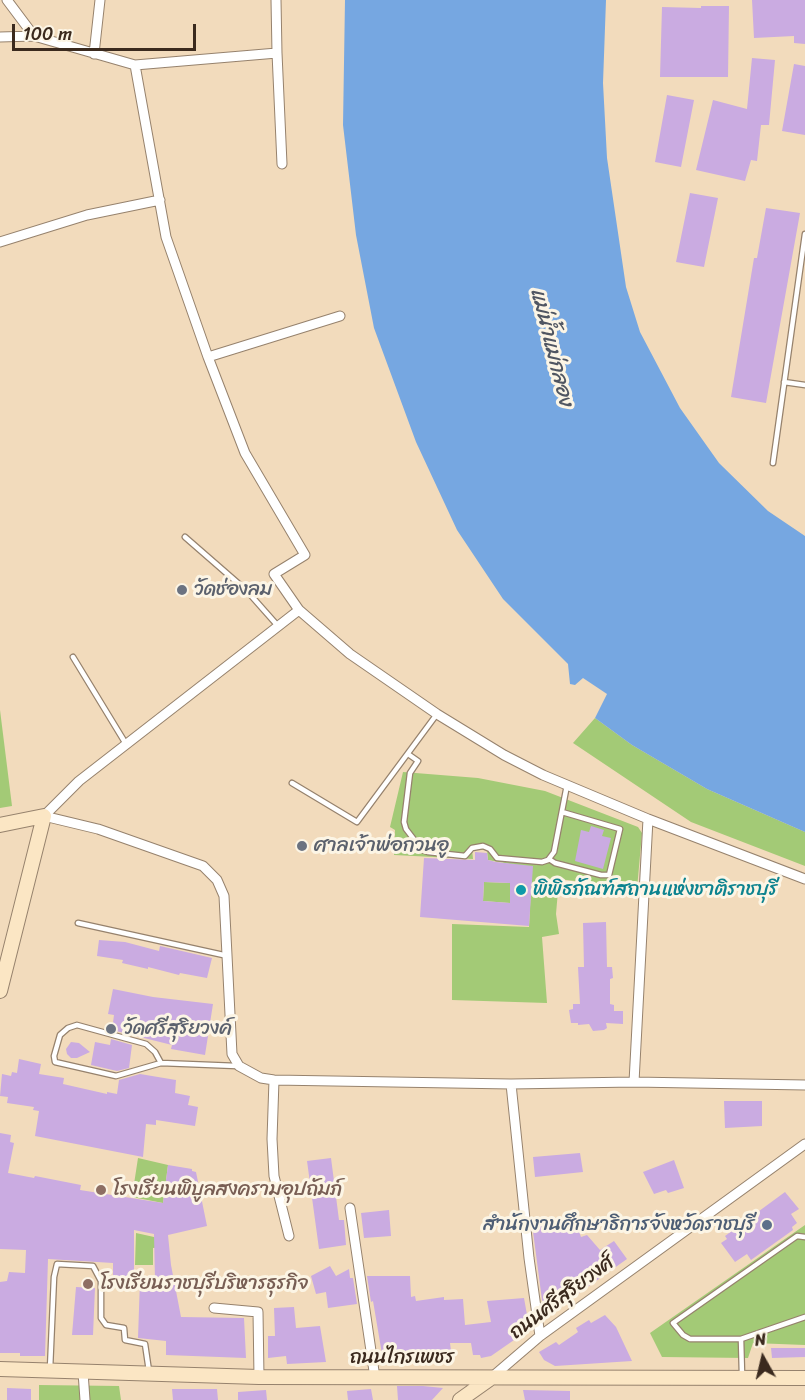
<!DOCTYPE html>
<html>
<head>
<meta charset="utf-8">
<style>
	body { margin:0 }
	#map { position:relative; width:805px; height:1400px; overflow:hidden; background:#f2dbbc; font-family:Sriracha,sans-serif }
	canvas { display:block }
	.north { position:absolute; left:733px; top:1328px; width:60px; height:60px; -webkit-text-stroke:4px #fcf5e5; paint-order:stroke; rotate:352deg; font-size:16px; font-weight:700; line-height:24px; text-align:center; color:#3b2a1e }
	.north::after { content:''; display:block; margin:auto; width:21px; height:27px; background:#3b2a1e; clip-path:polygon(50% 0,100% 100%,50% 72%,0 100%) }
	.scale { position:absolute; left:12px; top:24px; width:184px; height:27px; box-sizing:border-box; border:3px solid #3b2a1e; border-top:0; padding-left:8px; font-size:18px; line-height:21px; white-space:nowrap; color:#3b2a1e; -webkit-text-stroke:4px #fcf5e5; paint-order:stroke }
</style>
</head>
<body>
<div id="map">
<canvas width="805" height="1400"></canvas>
<div class="north">N</div>
<div class="scale">100 m</div>
</div>
<script>
const ctx = document.querySelector('canvas').getContext('2d');
ctx.lineJoin = 'round';
function fillPath(path, color) { ctx.fillStyle = color; ctx.fill(path, 'evenodd'); }
const shape = rows => new Path2D(rows.map(r => 'M' + r).join(''));
function stroke(path, color, width, dash) { ctx.strokeStyle = color; ctx.lineWidth = width; ctx.lineCap = dash ? 'butt' : 'round'; ctx.setLineDash(dash || []); ctx.stroke(path); }
function write(font, color, halo, rows, align = 'center') {
  ctx.font = font + ' Sriracha,"Playpen Sans Thai",sans-serif'; ctx.lineWidth = 6; ctx.setLineDash([]); ctx.textBaseline = 'middle'; ctx.strokeStyle = halo; ctx.fillStyle = color; for (const [text, x, y, turn = 0] of rows) {
    ctx.save(); ctx.translate(x, y); ctx.rotate((+turn || 0) * Math.PI / 180); ctx.textAlign = isNaN(turn) ? turn : align; if (halo) ctx.strokeText(text, 0, 0); ctx.fillText(text, 0, 0); ctx.restore();
  }
}
const green = shape([
	[0,710,12,806,0,808],
	[595,718,632,745,707,789,805,832,805,866,691,822,573,743],
	[403,772,478,778,545,791,638,827,642,833,637,889,559,879,556,914,559,934,542,937,547,1003,452,1000,452,924,529,927,532,868,488,860,487,850,472,849,473,859,394,855,395,830,390,827],
	[484,882,510,883,510,903,483,901],
	[138,1158,168,1165,163,1203,132,1197],
	[805,1225,805,1345,753,1343,748,1358,662,1357,650,1333],
	[136,1233,163,1239,162,1247,153,1248,153,1265,135,1265],
	[39,1385,119,1386,121,1400,39,1400]
]);
const water = shape([
	[345,0,606,0,603,83,607,158,626,287,640,332,680,408,719,463,768,511,805,536,805,832,707,789,632,745,595,718,607,694,583,678,575,685,570,684,568,664,503,599,457,530,416,442,374,328,356,235,343,125]
]);
const building = shape([
	[752,0,805,0,805,44,794,43,794,36,754,38],
	[701,6,729,6,728,77,660,77,662,7,701,8],
	[752,58,775,60,769,125,761,125,757,161,751,160,745,181,696,170,713,100,747,109],
	[794,64,805,66,805,135,782,131],
	[667,95,694,100,681,167,655,162],
	[690,193,718,198,704,267,676,262],
	[766,208,800,213,766,403,731,397,754,258,757,258],
	[591,826,604,830,602,836,611,838,603,869,575,861,581,830,589,832],
	[475,852,487,853,488,860,496,862,533,866,529,926,420,917,424,858,475,860],
	[484,882,510,883,510,903,483,901],
	[606,922,607,967,612,967,613,978,610,979,610,1004,614,1005,614,1011,623,1011,623,1024,606,1023,607,1028,604,1030,593,1031,589,1024,578,1025,578,1023,571,1023,569,1010,573,1009,573,1004,580,1004,578,967,584,967,583,923],
	[99,940,125,942,159,951,160,946,212,958,207,978,180,973,179,975,148,967,148,969,122,963,123,960,97,956],
	[113,989,153,997,213,1004,205,1055,171,1049,172,1045,112,1030,114,1015,108,1014],
	[111,1039,132,1045,129,1068,117,1071,91,1065,95,1042,110,1045],
	[71,1042,79,1043,90,1052,77,1058,71,1058,67,1054,66,1049],
	[19,1059,41,1064,39,1074,64,1078,63,1084,107,1094,107,1092,117,1094,119,1080,140,1074,176,1080,175,1093,190,1096,188,1105,198,1107,195,1126,156,1120,156,1125,146,1124,143,1157,35,1136,39,1111,33,1110,34,1107,7,1103,8,1097,0,1096,2,1074,11,1076,12,1072,17,1073],
	[724,1101,762,1101,762,1126,725,1128],
	[0,1133,11,1135,10,1142,14,1143,8,1173,34,1178,35,1176,81,1185,80,1190,163,1203,168,1165,192,1169,192,1171,196,1172,207,1226,168,1235,171,1265,181,1317,244,1318,246,1358,166,1355,166,1341,138,1338,140,1280,155,1280,154,1234,134,1230,134,1277,113,1276,113,1263,48,1259,45,1356,20,1356,20,1353,0,1353,0,1282,7,1281,9,1272,25,1273,26,1250,0,1249],
	[580,1153,583,1172,535,1177,533,1157],
	[331,1158,339,1220,344,1220,346,1245,319,1249,307,1161],
	[674,1160,684,1188,668,1193,666,1190,654,1194,643,1172],
	[785,1192,799,1209,791,1214,797,1223,792,1227,793,1230,751,1260,747,1254,735,1262,721,1243,727,1239,725,1236],
	[389,1210,391,1236,364,1238,361,1213],
	[575,1220,581,1237,587,1235,600,1250,614,1241,627,1259,551,1313,542,1300,532,1224],
	[330,1266,336,1276,349,1269,350,1278,353,1278,357,1304,328,1308,326,1292,316,1294,311,1276],
	[367,1276,410,1276,411,1297,415,1296,416,1301,444,1297,444,1300,463,1299,465,1325,491,1322,487,1301,524,1298,529,1326,527,1331,491,1356,481,1358,480,1355,473,1355,471,1343,450,1343,452,1358,383,1360,373,1301,371,1302],
	[76,1287,95,1288,93,1335,72,1335],
	[294,1307,296,1328,320,1326,326,1362,287,1364,286,1356,268,1358,268,1336,275,1336,274,1308],
	[605,1315,616,1327,632,1361,555,1366,544,1360,539,1352,556,1342,559,1345,578,1332,576,1328,589,1320,591,1323],
	[771,1348,805,1348,805,1357,772,1358],
	[397,1386,423,1386,443,1388,432,1400,398,1400],
	[7,1388,31,1389,31,1400,7,1400],
	[172,1389,217,1389,218,1400,173,1400],
	[371,1389,373,1400,348,1400,347,1391],
	[266,1390,267,1400,238,1400,238,1392],
	[523,1390,570,1391,570,1400,525,1400]
]);
const lane = shape([
	[784,382,805,385],
	[773,463,805,234],
	[185,537,247,591,278,626],
	[73,657,126,744],
	[408,754,418,761,410,773,404,822,406,829,422,850,428,852,465,856,472,848,483,846,490,849,497,858,542,862,548,860,554,852,567,785],
	[292,783,357,822,437,714],
	[549,859,555,863,601,875,609,875,620,829,562,812],
	[78,923,228,956],
	[161,1063,155,1052,146,1044,77,1025,68,1028,60,1035,54,1056,55,1062,116,1076,161,1063,237,1066],
	[805,1237,797,1236,673,1323,683,1335,690,1339,741,1339,805,1317],
	[741,1339,742,1375],
	[50,1369,54,1277,57,1264,93,1266,101,1281,101,1318,106,1325,124,1328,125,1340,145,1344,149,1371]
]);
const street = shape([
	[7,0,34,36,135,65],
	[276,0,277,53,135,65,166,237,208,357,245,453,305,555,274,574,299,610,350,654,437,714,504,755,543,775,648,819,805,879],
	[0,37,34,36],
	[277,53,282,164],
	[94,54,100,0],
	[0,242,87,215,160,200],
	[208,357,340,316],
	[44,816,98,829,203,866,217,880,224,896,232,1054,239,1066,261,1078,274,1080,511,1084,634,1082,805,1085],
	[44,816,79,781,299,610],
	[274,1080,272,1139,274,1176,289,1236],
	[634,1082,648,819],
	[511,1084,529,1258,540,1336],
	[350,1208,375,1378],
	[214,1308,258,1312,259,1377],
	[83,1372,85,1400],
	[491,1378,540,1336,805,1144]
]);
const secondary = shape([
	[0,825,44,816,0,991],
	[0,1369,259,1377,805,1378],
	[460,1400,491,1378]
]);
const markers = [
	[182,590,6,"#6b7280"],
	[302,846,6,"#6b7280"],
	[521,890,6,"#0f9aa8"],
	[111,1029,6,"#6b7280"],
	[101,1190,6,"#8d6e63"],
	[767,1225,6,"#5c6f8a"],
	[88,1284,6,"#8d6e63"]
];
const worshipNames = [
	["วัดช่องลม",194,590],
	["ศาลเจ้าพ่อกวนอู",314,846],
	["วัดศรีสุริยวงค์",123,1029]
];
const cultureNames = [
	["พิพิธภัณฑ์สถานแห่งชาติราชบุรี",533,890]
];
const educationNames = [
	["โรงเรียนพิบูลสงครามอุปถัมภ์",113,1190],
	["โรงเรียนราชบุรีบริหารธุรกิจ",100,1284]
];
const serviceNames = [
	["สำนักงานศึกษาธิการจังหวัดราชบุรี",755,1225]
];
const streetNames = [
	["ถนนศรีสุริยวงศ์",562,1298,-37],
	["ถนนไกรเพชร",402,1358]
];
const waterNames = [
	["แม่น้ำแม่กลอง",551,347,76]
];
fillPath(green, '#a3ca76');
fillPath(water, '#76a7e1');
fillPath(building, '#caabe1');
stroke(lane, '#96826d', 7);
stroke(street, '#96826d', 11);
stroke(secondary, '#96826d', 16);
stroke(lane, '#fff', 4.5);
stroke(street, '#fff', 9);
stroke(secondary, '#fbe6c4', 14);
for (const [x, y, r, color] of markers) { const dot = new Path2D(); dot.arc(x, y, r, 0, 2 * Math.PI); ctx.fillStyle = color; ctx.fill(dot); stroke(dot, '#fcf5e5', 2); }
write('20px', '#5b616d', '#fcf5e5', worshipNames, 'left');
write('20px', '#0d838f', '#fcf5e5', cultureNames, 'left');
write('20px', '#785e54', '#fcf5e5', educationNames, 'left');
write('20px', '#4e5e75', '#fcf5e5', serviceNames, 'right');
write('20px', '#3b2a1e', '#fcf5e5', streetNames);
write('italic 21px', '#505662', '#fcf5e5', waterNames);
</script>
</body>
</html>
